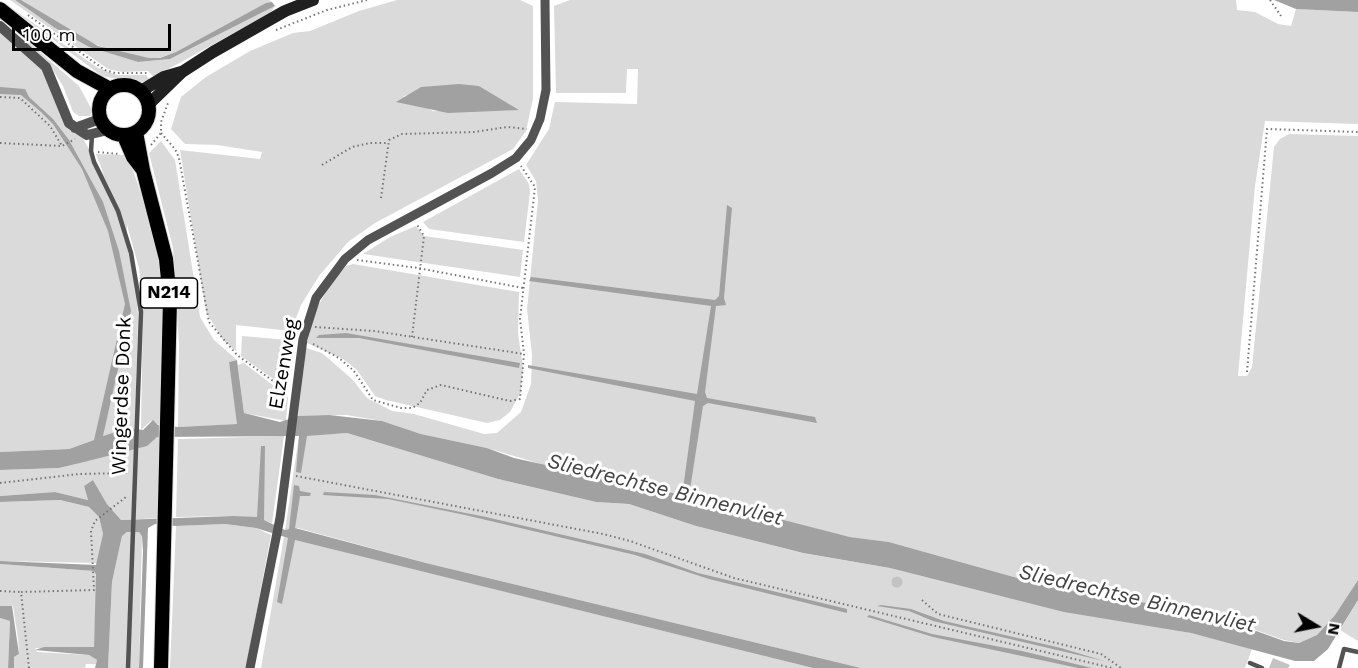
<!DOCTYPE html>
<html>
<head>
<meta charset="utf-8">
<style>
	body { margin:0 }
	#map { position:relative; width:1358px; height:668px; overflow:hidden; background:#fff; font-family:"Work Sans",sans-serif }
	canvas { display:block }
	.north { position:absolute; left:1286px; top:596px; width:60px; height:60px; -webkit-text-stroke:4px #fff; paint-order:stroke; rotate:100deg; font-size:16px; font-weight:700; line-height:24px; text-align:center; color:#000 }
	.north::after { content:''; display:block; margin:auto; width:21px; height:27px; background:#000; clip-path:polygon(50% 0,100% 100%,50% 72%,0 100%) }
	.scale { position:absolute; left:12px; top:24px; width:159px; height:27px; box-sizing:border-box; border:3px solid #000; border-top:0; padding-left:8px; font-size:18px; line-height:21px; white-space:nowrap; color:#000; -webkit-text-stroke:4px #fff; paint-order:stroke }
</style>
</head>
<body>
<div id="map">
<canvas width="1358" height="668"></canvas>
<div class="north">N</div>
<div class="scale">100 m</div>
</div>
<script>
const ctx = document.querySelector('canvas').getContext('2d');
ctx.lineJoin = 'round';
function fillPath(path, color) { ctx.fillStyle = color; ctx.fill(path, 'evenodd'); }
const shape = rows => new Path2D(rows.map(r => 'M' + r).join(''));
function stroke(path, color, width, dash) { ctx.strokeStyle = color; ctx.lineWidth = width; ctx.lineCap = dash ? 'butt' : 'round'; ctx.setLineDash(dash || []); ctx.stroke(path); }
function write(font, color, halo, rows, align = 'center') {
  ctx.font = font + ' "Work Sans",sans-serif'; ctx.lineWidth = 6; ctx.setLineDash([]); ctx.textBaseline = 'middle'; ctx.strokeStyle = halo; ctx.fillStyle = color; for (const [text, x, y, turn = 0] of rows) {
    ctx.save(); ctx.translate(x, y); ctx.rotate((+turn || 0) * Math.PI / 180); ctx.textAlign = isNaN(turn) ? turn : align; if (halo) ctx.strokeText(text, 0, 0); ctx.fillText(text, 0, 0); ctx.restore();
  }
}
const green = shape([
	[0,0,98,68,117,75,146,75,150,80,138,83,102,76],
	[10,0,15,0,55,28,89,47,138,62,170,59,275,6,270,13,154,77,148,71,122,72,108,69],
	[21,0,269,0,272,2,176,52,159,58,149,58,116,52,87,41],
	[397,0,520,0,533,6,533,99,526,131,513,149,375,223,348,242,319,276,301,305,291,331,236,325,236,351,223,340,206,312,180,150,260,159,262,152,217,145,185,144,171,129,181,97,206,77,250,51,293,33,310,31,359,11],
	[479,86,517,110,433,111,403,96],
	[570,0,1236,0,1237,10,1255,12,1278,24,1291,26,1296,9,1358,12,1358,124,1265,121,1255,186,1238,376,1247,376,1252,367,1274,147,1280,139,1289,134,1358,136,1358,580,1335,615,1317,635,1299,643,1284,640,1187,606,1126,601,1046,586,889,542,850,537,709,503,694,497,558,469,487,448,421,434,382,421,346,415,298,416,306,348,322,353,352,379,367,398,392,411,414,414,484,434,497,433,521,412,531,384,532,355,527,309,538,200,536,181,526,165,549,129,555,102,637,104,638,69,627,69,626,93,556,93,554,6],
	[0,32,42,68,104,175,96,154,125,155,132,168,151,221,165,296,162,426,151,421,141,430,143,301,139,268,127,225,126,241,137,295,138,319,135,429,103,436,105,418,94,440,69,449,0,452],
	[25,39,79,86,92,110,90,116,79,116,73,112,63,86,48,62,23,40],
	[161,141,175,160,200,317,214,340,237,360,229,362,238,424,178,427,179,344,173,248,149,153],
	[519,169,529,184,530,192,524,242,429,229,423,222],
	[416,226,424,236,523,250,520,277,363,254,390,237],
	[353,264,519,292,518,333,523,368,521,392,510,412,500,420,487,423,386,400,375,396,357,370,343,359,307,343,316,309,332,282,346,266],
	[242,336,289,340,286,388,241,356],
	[244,363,288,397,286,421,244,413,238,365],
	[347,433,498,479,596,502,629,504,696,526,802,553,890,568,1001,596,1191,633,1252,649,1245,668,861,668,426,563,298,528,285,530,299,436],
	[284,436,272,523,257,518,233,516,176,517,178,439],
	[156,437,162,437,160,518,121,520,107,504,93,480,84,486,88,500,55,492,0,496,0,470,59,468,76,464],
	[60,500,89,507,99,517,103,534,98,563,0,561,0,502],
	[225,524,256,528,271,535,246,668,170,668,176,526],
	[127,532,139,532,142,535,139,668,108,668,112,582,122,536],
	[284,537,813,668,261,668],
	[0,564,94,571,97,579,94,647,35,648,37,652,89,655,97,660,96,664,86,664,85,668,14,668,14,657,19,654,18,638,13,606,0,606],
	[1358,600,1358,641,1340,630],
	[0,618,10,621,8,668,0,668]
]);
const water = shape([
	[15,0,21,0,98,46,149,58,160,58,176,52,266,3,272,2,275,6,170,59,138,62,89,47,55,28],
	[1274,0,1358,0,1358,12,1296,9],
	[459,84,479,86,519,110,448,113,396,102,421,87],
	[0,87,25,89,29,97,53,119,69,140,103,202,119,251,131,311,103,436,129,428,143,430,153,420,158,425,178,427,237,424,229,362,237,360,244,413,280,422,298,416,329,415,382,421,421,434,487,448,514,458,678,494,683,489,695,401,528,368,528,365,697,394,711,306,529,281,531,277,715,300,719,296,727,205,732,208,724,298,726,305,716,306,705,392,707,398,815,417,817,423,708,403,703,406,689,496,850,537,889,542,1046,586,1126,601,1187,606,1284,641,1299,643,1317,635,1335,615,1358,580,1358,600,1328,649,1314,661,1295,661,1191,633,1064,612,890,568,803,553,696,526,629,504,596,502,498,479,347,433,307,436,301,473,296,472,299,436,157,437,147,446,76,464,59,468,0,470,0,452,69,449,94,440,125,304,108,231,82,169,53,124,41,112,21,95,0,94],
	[346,333,520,363,519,368,359,338,316,338,319,335],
	[261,446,265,446,264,520,285,530,289,529,294,485,299,486,300,491,311,493,310,496,300,496,295,528,426,563,861,668,813,668,295,540,282,604,277,602,288,538,256,528,225,524,176,526,155,524,148,528,143,668,139,668,143,551,142,536,139,532,127,532,122,536,112,582,108,668,95,668,97,660,89,655,35,650,44,647,94,647,96,575,94,571,0,564,0,561,96,565,103,534,99,517,89,507,60,500,0,502,0,496,55,492,88,500,84,486,93,480,107,504,121,520,233,516,257,517],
	[324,492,375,495,486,517,645,554,698,573,847,609,847,613,709,579,635,555,465,515,388,499,323,495],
	[881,605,911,609,944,621,1061,648,1104,661,933,621,909,611,877,606],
	[0,606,12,606,19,654,14,657,14,668,8,668,10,621,0,618],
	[869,615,932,634,1022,651,1092,668,1078,668,933,637,871,618,867,617]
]);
const building = shape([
	'891.5 582a5.5 5.5 0 1 1 11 0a5.5 5.5 0 1 1-11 0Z',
	[1273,658,1290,665,1288,668,1269,668]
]);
const path = shape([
	[1270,0,1281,16],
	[28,15,105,70,115,73,148,73],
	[276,30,327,10,367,0],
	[0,97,20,98,50,126,62,146],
	[161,133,175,149,179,158,209,322,237,355,287,391],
	[0,143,62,146,75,139],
	[151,145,161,133,161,122,168,103],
	[98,152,119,154],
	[322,165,352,147,370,143,388,143],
	[381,198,389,140,402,134,474,132,507,127,527,129],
	[357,260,418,268,523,288],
	[315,327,374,331,524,354],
	[412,337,424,236,416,223],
	[313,344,339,358,354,371,373,400,401,408,412,408,420,403,427,390,441,385,510,401,520,399,524,354,520,319,535,187,521,166],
	[1247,372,1267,129,1358,132],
	[296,476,603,534,630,541,734,578,1112,668],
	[0,483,79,474,129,473],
	[0,591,21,592],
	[922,600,938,614,1101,654,1121,668],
	[29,668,21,592,94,590,91,531,95,521,126,497]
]);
const service = shape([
	[92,135,91,151,94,162,118,211,131,253,141,312,128,668],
	[1250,663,1262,668],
	[1339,668,1344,649,1358,652]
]);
const minor = shape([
	[250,668,280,518,303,339,316,298,345,259,368,240,492,173,516,158,531,140,540,119,546,90,545,0]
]);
const tertiary = shape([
	[0,26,46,67,69,123,87,135,108,130],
	[75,128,100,119]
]);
const secondary = shape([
	[141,91,164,77,181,72],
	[149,104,182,72,213,52,285,11,313,0]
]);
const primary = shape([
	[0,9,77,71,110,89],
	'99 110a25 25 0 1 1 50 0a25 25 0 1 1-50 0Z',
	[136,132,143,170,166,259,170,300,161,668],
	[124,136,133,157,143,170]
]);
const shields = [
	[169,293,57]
];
const shieldNames = [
	["N214",169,293]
];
const streetNames = [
	["Elzenweg",284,364,-80],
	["Wingerdse Donk",122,396,-88]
];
const waterNames = [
	["Sliedrechtse Binnenvliet",665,490,14],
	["Sliedrechtse Binnenvliet",1137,599,13]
];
fillPath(green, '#dadada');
fillPath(water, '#a1a1a1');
fillPath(building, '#c3c3c3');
stroke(primary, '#dbdbdb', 16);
stroke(path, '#757575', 2, [1.5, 3]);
stroke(service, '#535353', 4.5);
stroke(minor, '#535353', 9);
stroke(tertiary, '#535353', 10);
stroke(secondary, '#202020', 12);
stroke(primary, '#000', 14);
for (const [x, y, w] of shields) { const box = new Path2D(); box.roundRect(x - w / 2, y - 15, w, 30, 4.5); ctx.fillStyle = '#fff'; ctx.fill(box); stroke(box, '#000', 1.5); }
write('bold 18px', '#000', null, shieldNames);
write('20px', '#000', '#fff', streetNames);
write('italic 21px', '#424242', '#fff', waterNames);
</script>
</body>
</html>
